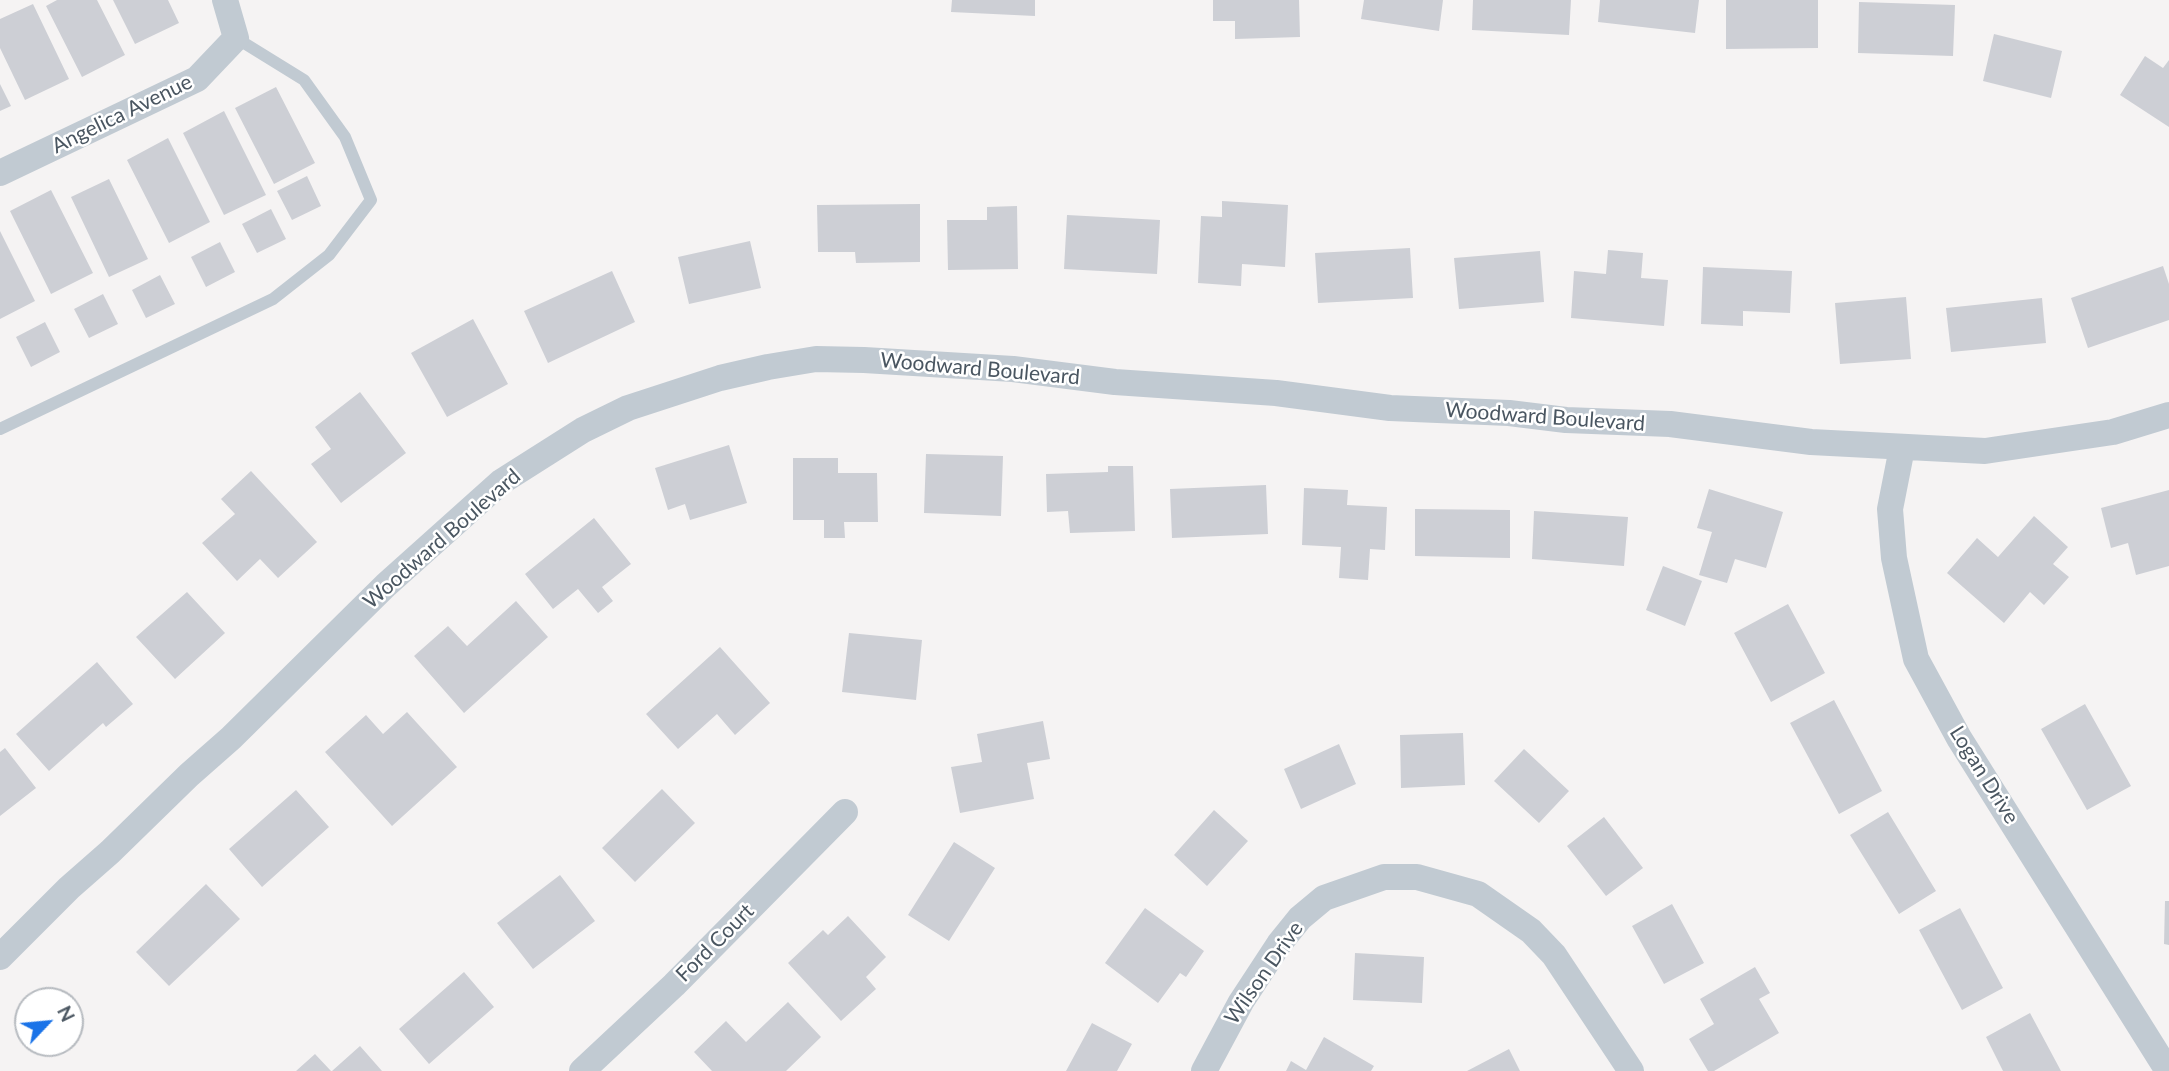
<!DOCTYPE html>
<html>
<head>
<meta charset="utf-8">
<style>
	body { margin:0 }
	#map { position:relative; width:2169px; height:1071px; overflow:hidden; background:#f5f3f3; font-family:Lato,sans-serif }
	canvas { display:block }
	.north { position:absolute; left:14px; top:987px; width:70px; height:70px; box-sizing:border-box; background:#fff; border:2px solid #b7bbc0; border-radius:50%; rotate:64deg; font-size:19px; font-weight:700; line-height:28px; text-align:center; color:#4a5661 }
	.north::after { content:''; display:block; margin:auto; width:24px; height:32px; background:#1a73e8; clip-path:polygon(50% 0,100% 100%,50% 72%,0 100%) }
</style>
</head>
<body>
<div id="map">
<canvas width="2169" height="1071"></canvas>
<div class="north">N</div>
</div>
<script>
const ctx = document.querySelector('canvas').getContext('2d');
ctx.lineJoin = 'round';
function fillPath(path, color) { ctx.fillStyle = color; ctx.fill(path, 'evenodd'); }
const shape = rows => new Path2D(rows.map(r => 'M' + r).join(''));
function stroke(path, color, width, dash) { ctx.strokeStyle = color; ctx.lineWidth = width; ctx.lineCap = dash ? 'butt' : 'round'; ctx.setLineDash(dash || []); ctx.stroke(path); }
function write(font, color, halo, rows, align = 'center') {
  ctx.font = font + ' Lato,sans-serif'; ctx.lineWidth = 5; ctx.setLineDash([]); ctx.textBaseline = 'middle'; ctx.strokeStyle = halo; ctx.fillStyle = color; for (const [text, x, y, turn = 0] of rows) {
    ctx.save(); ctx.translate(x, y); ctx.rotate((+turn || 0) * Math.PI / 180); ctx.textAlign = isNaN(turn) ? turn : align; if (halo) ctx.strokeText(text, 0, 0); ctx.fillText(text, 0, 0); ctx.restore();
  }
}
const building = shape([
	[57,0,97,0,125,55,82,77,46,6],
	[113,0,168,0,179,23,135,44],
	[952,0,1035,0,1035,16,951,12],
	[1213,0,1299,0,1300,37,1235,39,1235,21,1213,21],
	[1364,0,1443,0,1439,31,1361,19],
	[1473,0,1571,0,1569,35,1472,30],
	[1600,0,1699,0,1695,33,1598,22],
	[1726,0,1818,0,1818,48,1726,49],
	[1859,2,1955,5,1953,56,1858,53],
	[33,4,69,79,25,100,0,48,0,19],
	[1994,34,2062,51,2051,98,1983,81],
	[2145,56,2163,68,2169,60,2169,127,2120,95],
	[0,84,11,106,0,111],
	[276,87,315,163,274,184,235,108],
	[224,111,266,195,224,215,183,133],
	[168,138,210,222,169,243,127,160],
	[307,176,321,206,292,220,277,191],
	[109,179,148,259,109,277,71,197],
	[51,190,93,273,51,294,10,211],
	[1222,201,1288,205,1285,267,1242,264,1241,286,1198,283,1201,216,1222,217],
	[920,204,920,262,856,263,855,252,818,252,817,205],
	[1017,206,1018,269,948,270,947,220,987,220,987,207],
	[271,209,286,239,257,253,242,224],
	[1067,215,1160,220,1157,274,1064,269],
	[0,231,35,301,0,319],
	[750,241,761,288,689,304,678,257],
	[220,242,235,272,206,287,191,257],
	[1410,248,1413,298,1318,303,1315,253],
	[1608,250,1643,253,1641,278,1668,280,1664,326,1571,318,1574,271,1606,274],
	[1540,251,1544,302,1459,309,1454,258],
	[2163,266,2169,284,2169,320,2088,348,2071,298],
	[1703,267,1792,271,1790,313,1743,311,1743,326,1701,324],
	[612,271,635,322,548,363,524,311],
	[160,275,175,304,146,318,132,290],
	[103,294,118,324,89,338,74,309],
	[1906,297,1911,359,1840,364,1835,303],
	[2042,298,2046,343,1951,352,1946,308],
	[473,319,508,384,447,417,411,353],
	[45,322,60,352,31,367,16,337],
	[360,392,406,453,341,503,311,464,331,449,315,427],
	[729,445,747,503,690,520,685,504,668,510,655,468],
	[926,454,1003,456,1001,516,924,513],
	[793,458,838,458,838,473,877,473,878,522,844,522,845,538,824,538,824,520,793,520],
	[1108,466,1133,466,1135,531,1070,533,1068,511,1047,512,1046,474,1108,472],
	[251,471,317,542,278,578,260,559,237,581,202,543,235,514,221,499],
	[1266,485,1268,534,1172,538,1170,489],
	[1304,488,1348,490,1347,505,1387,507,1385,550,1370,549,1368,580,1339,578,1341,547,1302,545],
	[1709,489,1783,512,1766,568,1735,559,1727,583,1699,575,1712,532,1697,528],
	[2169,490,2169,566,2136,575,2128,543,2111,548,2101,508],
	[1415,509,1510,510,1510,558,1415,556],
	[1534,511,1628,517,1624,566,1532,559],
	[2034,516,2068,547,2053,564,2069,577,2044,605,2030,592,2004,623,1947,573,1977,538,1998,557],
	[594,518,631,564,602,587,613,601,598,613,578,589,553,609,525,574],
	[1663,566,1702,581,1685,626,1646,610],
	[187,592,225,633,175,679,136,637],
	[516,601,548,637,464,713,414,656,448,626,467,646],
	[1788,604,1825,673,1771,702,1734,633],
	[849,633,922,640,916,700,842,692],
	[720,647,770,703,735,735,717,714,678,749,646,714],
	[97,662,133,704,106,727,103,723,49,771,16,734],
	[1834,700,1882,791,1839,814,1790,723],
	[2085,704,2131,786,2087,810,2041,729],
	[407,712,457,767,392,826,325,752,366,715,383,734],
	[1043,721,1050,759,1027,763,1034,799,960,813,951,767,982,762,977,734],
	[1463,733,1465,785,1401,788,1400,735],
	[1339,744,1356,784,1301,809,1284,769],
	[5,748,36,788,0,816,0,752],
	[1524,749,1569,791,1539,823,1494,781],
	[662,789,695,823,635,882,602,848],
	[296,790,329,827,262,887,229,849],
	[1214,810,1248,841,1207,886,1174,855],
	[1888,812,1936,891,1899,914,1850,835],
	[1604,817,1643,868,1606,896,1567,846],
	[954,842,995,868,949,941,908,915],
	[560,875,595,921,533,969,497,923],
	[206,884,240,919,169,986,136,952],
	[2165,901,2169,901,2169,945,2164,944],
	[1672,904,1704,963,1664,984,1632,926],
	[1145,908,1204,951,1186,977,1180,973,1158,1003,1105,963],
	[1960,908,2003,988,1962,1010,1919,930],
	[848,916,886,957,866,977,876,989,841,1021,788,963,823,930,828,935],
	[1355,953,1424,957,1422,1003,1353,1000],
	[1755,967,1770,993,1759,999,1779,1033,1714,1071,1708,1071,1689,1039,1714,1024,1700,999],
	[464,972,494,1007,429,1064,399,1029],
	[788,1002,821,1037,786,1071,712,1071,694,1052,726,1021,746,1042],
	[2030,1013,2061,1071,2003,1071,1986,1037],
	[1092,1023,1132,1044,1117,1071,1066,1071],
	[1324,1037,1374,1066,1371,1071,1286,1071,1291,1061,1306,1070],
	[360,1046,382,1071,332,1071],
	[1509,1049,1520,1071,1467,1071],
	[315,1054,331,1071,296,1071]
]);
const lane = shape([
	[0,429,273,299,329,255,371,200,345,137,304,80,236,38]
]);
const street = shape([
	[0,173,197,79,236,38,225,0],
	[1902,448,1890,509,1894,558,1916,659,1959,738,2168,1071],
	[0,957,69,888,110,852,189,775,231,738,386,585,501,482,583,430,628,408,720,378,768,367,816,359,864,360,1013,369,1115,382,1276,393,1390,408,1509,413,1566,420,1670,424,1811,442,1985,451,2113,432,2169,415],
	[582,1071,674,985,845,812],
	[1204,1071,1241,1002,1279,944,1300,918,1324,898,1384,877,1417,877,1478,894,1531,931,1554,955,1631,1071]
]);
const streetNames = [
	["Angelica Avenue",122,114,-26],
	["Woodward Boulevard",980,369,5],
	["Woodward Boulevard",1545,417,4],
	["Woodward Boulevard",442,539,-41],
	["Logan Drive",1984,775,58],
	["Ford Court",715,943,-45],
	["Wilson Drive",1264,973,-55]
];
fillPath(building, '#cdcfd5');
stroke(lane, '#c1cad2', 12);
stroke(street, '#c1cad2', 26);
write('21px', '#4a5661', '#fff', streetNames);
</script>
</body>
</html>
